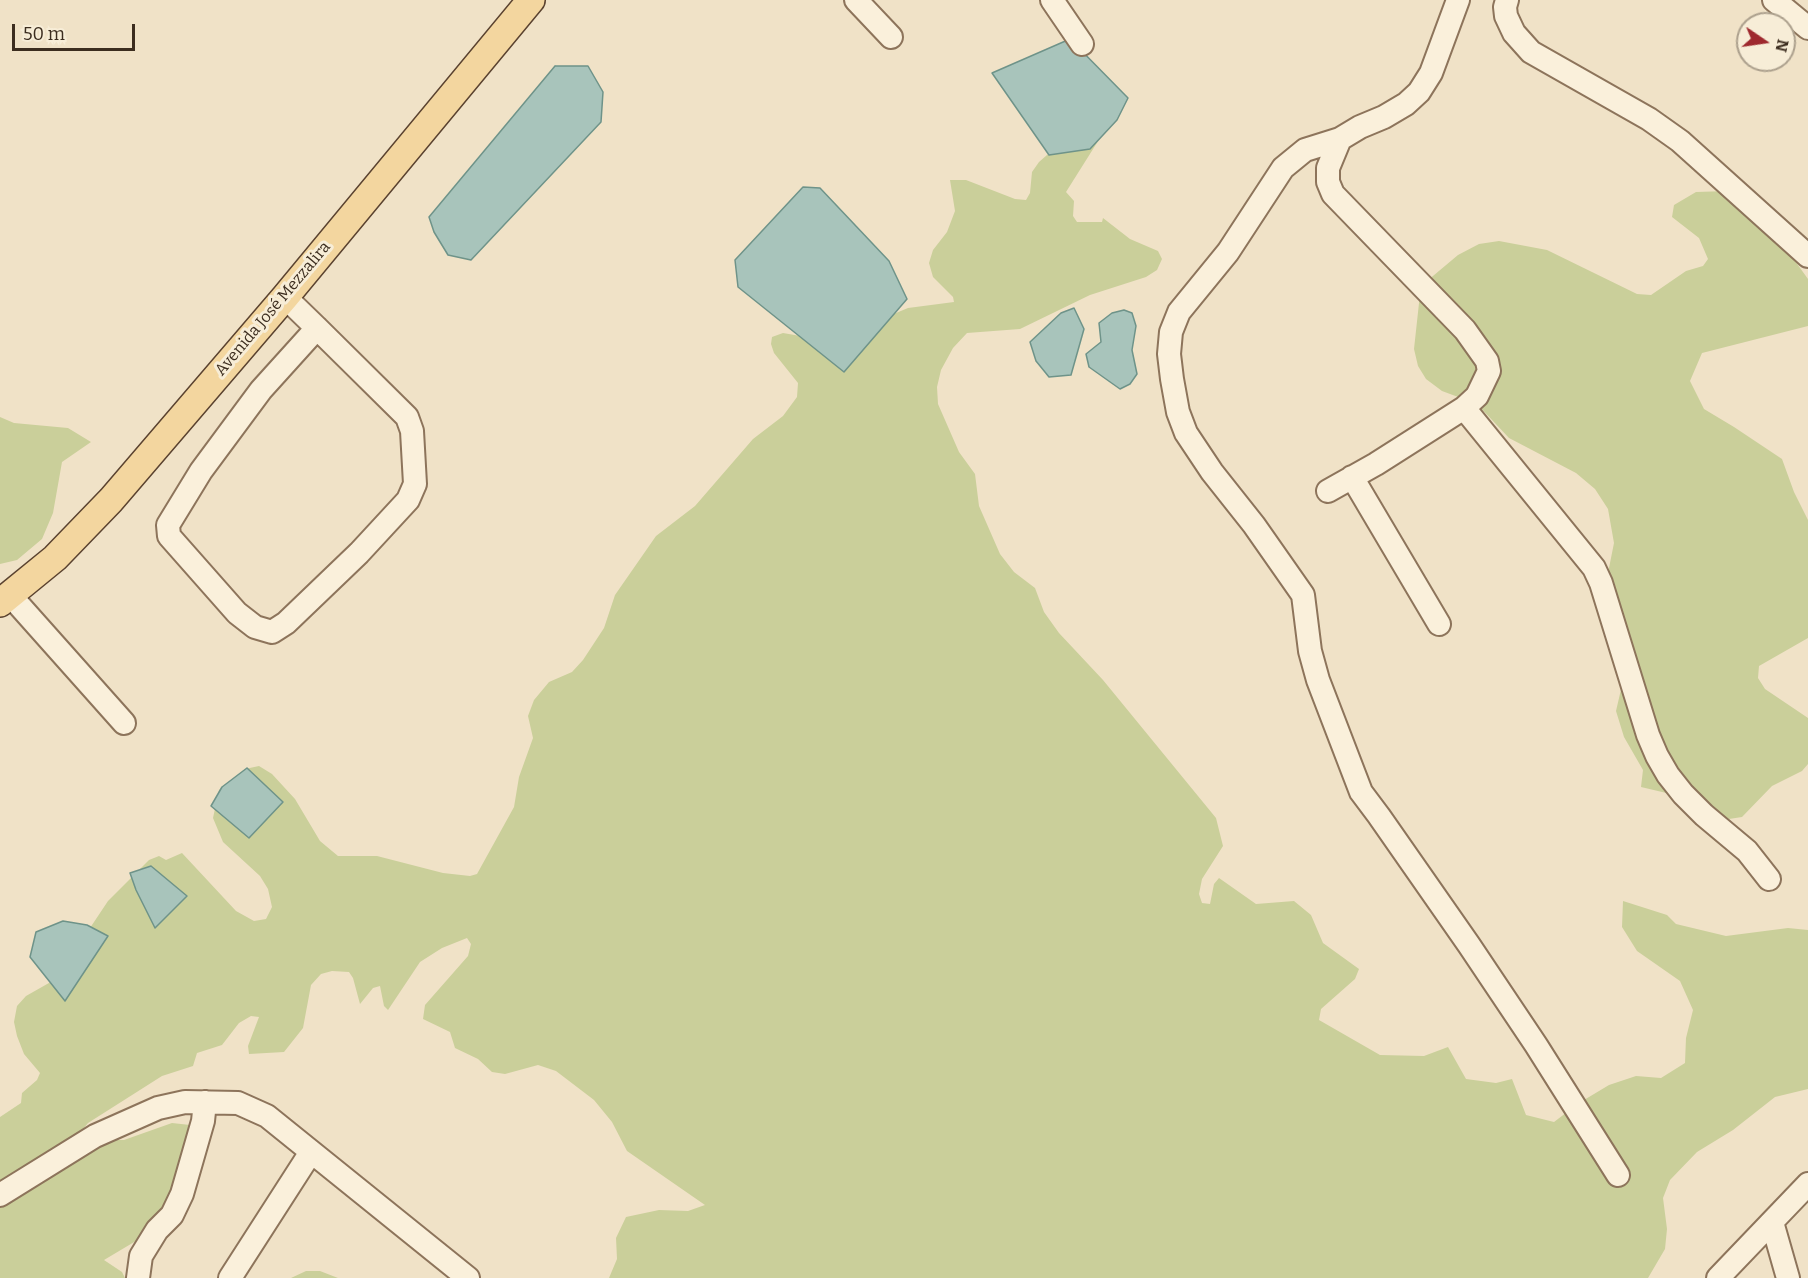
<!DOCTYPE html>
<html>
<head>
<meta charset="utf-8">
<style>
	body { margin:0 }
	#map { position:relative; width:1808px; height:1278px; overflow:hidden; background:#f0e2c7; font-family:Bitter,serif }
	canvas { display:block }
	.north { position:absolute; left:1736px; top:12px; width:60px; height:60px; box-sizing:border-box; background:#f7edd7; border:2px solid #aca08d; border-radius:50%; rotate:103deg; font-size:16px; font-weight:700; line-height:24px; text-align:center; color:#3c2d1f }
	.north::after { content:''; display:block; margin:auto; width:21px; height:27px; background:#9e292e; clip-path:polygon(50% 0,100% 100%,50% 72%,0 100%) }
	.scale { position:absolute; left:12px; top:24px; width:123px; height:27px; box-sizing:border-box; border:3px solid #3c2d1f; border-top:0; padding-left:8px; font-size:18px; line-height:21px; white-space:nowrap; color:#3c2d1f; -webkit-text-stroke:4px #f7edd7; paint-order:stroke }
</style>
</head>
<body>
<div id="map">
<canvas width="1808" height="1278"></canvas>
<div class="north">N</div>
<div class="scale">50 m</div>
</div>
<script>
const ctx = document.querySelector('canvas').getContext('2d');
ctx.lineJoin = 'round';
function fillPath(path, color) { ctx.fillStyle = color; ctx.fill(path, 'evenodd'); }
const shape = rows => new Path2D(rows.map(r => 'M' + r).join(''));
function stroke(path, color, width, dash) { ctx.strokeStyle = color; ctx.lineWidth = width; ctx.lineCap = dash ? 'butt' : 'round'; ctx.setLineDash(dash || []); ctx.stroke(path); }
function write(font, color, halo, rows, align = 'center') {
  ctx.font = font + ' Bitter,serif'; ctx.lineWidth = 6; ctx.setLineDash([]); ctx.textBaseline = 'middle'; ctx.strokeStyle = halo; ctx.fillStyle = color; for (const [text, x, y, turn = 0] of rows) {
    ctx.save(); ctx.translate(x, y); ctx.rotate((+turn || 0) * Math.PI / 180); ctx.textAlign = isNaN(turn) ? turn : align; if (halo) ctx.strokeText(text, 0, 0); ctx.fillText(text, 0, 0); ctx.restore();
  }
}
const green = shape([
	[1100,138,1066,192,1074,201,1073,216,1077,222,1102,222,1103,218,1130,239,1158,251,1162,259,1157,270,1146,277,1090,295,1020,329,967,333,953,348,941,370,937,387,938,404,959,452,975,474,979,506,1000,554,1014,572,1035,588,1044,612,1059,633,1103,680,1216,818,1223,846,1202,879,1199,894,1202,903,1210,904,1214,884,1219,878,1256,904,1294,901,1311,915,1323,943,1359,969,1355,979,1321,1009,1319,1020,1380,1055,1424,1056,1448,1047,1466,1079,1496,1083,1512,1079,1526,1115,1554,1122,1579,1103,1609,1085,1636,1076,1661,1078,1685,1063,1686,1038,1693,1010,1680,981,1637,951,1622,927,1623,901,1667,915,1676,924,1726,936,1788,928,1808,930,1808,1089,1775,1097,1733,1130,1697,1152,1670,1180,1663,1198,1667,1229,1665,1249,1648,1278,609,1278,617,1259,616,1238,626,1217,659,1210,688,1211,705,1205,627,1151,612,1122,594,1100,556,1071,538,1065,505,1074,492,1072,478,1059,455,1048,450,1032,423,1019,425,1005,468,956,471,944,467,938,442,948,420,962,388,1010,384,1006,380,986,373,988,360,1004,353,978,349,972,332,971,321,974,311,985,303,1028,284,1052,249,1054,248,1046,259,1017,251,1016,239,1023,222,1045,197,1053,193,1066,162,1076,88,1123,78,1135,90,1140,124,1140,172,1123,190,1125,203,1135,206,1147,203,1163,194,1185,156,1229,104,1260,122,1272,125,1278,0,1278,0,1117,21,1103,22,1093,37,1080,40,1073,24,1054,17,1036,14,1022,17,1006,26,996,56,979,108,901,149,860,159,856,166,860,182,853,236,911,254,921,266,919,272,907,268,889,260,876,223,842,213,818,219,790,245,769,259,766,272,774,295,799,320,841,338,856,377,856,443,873,470,876,477,874,514,807,519,777,533,738,528,716,534,700,549,682,572,672,583,660,604,628,615,595,656,536,695,506,753,439,783,416,797,397,798,383,774,353,771,344,772,337,783,333,829,341,908,308,954,302,953,297,933,277,929,263,933,250,947,232,955,211,950,180,966,180,1015,199,1026,200,1030,193,1032,172,1039,162,1063,141],
	[1728,191,1764,218,1808,279,1808,326,1702,353,1690,381,1704,409,1734,427,1782,459,1794,492,1808,520,1808,638,1759,666,1758,678,1765,689,1808,718,1808,764,1802,771,1772,786,1742,817,1729,819,1710,813,1679,796,1641,787,1643,770,1624,737,1616,711,1626,668,1609,645,1599,618,1614,543,1608,509,1595,489,1576,473,1509,438,1477,404,1442,391,1426,379,1418,366,1414,349,1420,294,1427,281,1458,255,1479,244,1499,241,1547,250,1637,294,1651,295,1686,271,1703,266,1708,259,1699,238,1672,217,1674,205,1696,192],
	[0,417,14,423,68,428,91,442,62,462,53,513,42,539,17,560,0,564],
	[306,1271,320,1271,338,1278,291,1278]
]);
const water = shape([
	[1070,39,1128,98,1117,120,1090,149,1049,155,992,73,1070,39],
	[555,66,588,66,603,92,601,122,471,260,448,255,434,232,429,217,555,66],
	[803,187,820,188,889,261,907,299,844,372,738,287,735,260,803,187],
	[1074,308,1084,329,1071,375,1049,377,1036,361,1030,342,1061,313,1074,308],
	[1124,310,1132,313,1136,326,1132,350,1137,374,1130,384,1120,389,1089,367,1086,354,1101,342,1099,323,1112,313,1124,310],
	[247,768,283,802,249,838,211,806,222,787,247,768],
	[151,866,187,896,155,928,136,890,130,873,151,866],
	[63,921,87,925,108,936,65,1001,30,957,36,932,63,921]
]);
const minor = shape([
	[856,0,891,37],
	[1052,0,1082,44],
	[1458,0,1431,73,1419,92,1406,104,1384,117,1360,127,1340,139,1305,150,1283,168,1228,252,1179,312,1171,332,1169,354,1172,379,1178,412,1186,433,1212,472,1254,525,1303,595,1310,651,1318,680,1361,792,1379,816,1469,945,1536,1045,1618,1175],
	[1507,0,1505,7,1506,16,1514,33,1531,52,1649,119,1680,141,1808,256],
	[1774,0,1808,28],
	[285,297,317,328,407,417,412,431,415,484,408,500,359,553,286,623,272,632,255,627,237,613,169,536,168,525,201,471,261,390,317,328],
	[1464,408,1594,568,1601,583,1648,735,1657,756,1668,775,1683,794,1704,815,1747,851,1769,879],
	[1352,477,1439,624],
	[1328,491,1376,464,1464,408,1477,396,1489,371,1487,361,1465,330,1333,194,1328,182,1328,168,1340,139],
	[10,595,124,723],
	[0,1195,95,1136,158,1108,185,1102,238,1103,267,1116,468,1278],
	[1772,1222,1788,1278],
	[138,1278,141,1256,157,1230,172,1215,182,1194,203,1121,205,1102],
	[230,1278,311,1152],
	[1718,1278,1808,1184]
]);
const major = shape([
	[0,603,55,558,111,500,285,297,531,0]
]);
const streetNames = [
	["Avenida José Mezzalira",273,309,-50]
];
fillPath(green, '#cacf9a');
fillPath(water, '#a8c4bb');
stroke(water, '#6e9389', 1.5);
stroke(minor, '#8d745b', 26);
stroke(major, '#5a422f', 30);
stroke(minor, '#faf0db', 22);
stroke(major, '#f3d69f', 27);
write('16px', '#3c2d1f', '#f7edd7', streetNames);
</script>
</body>
</html>
